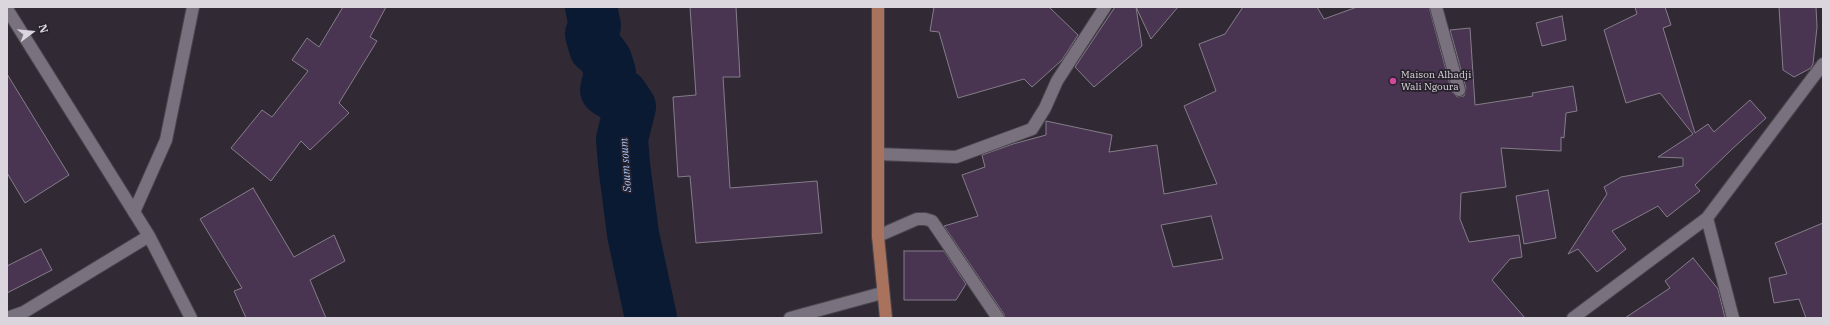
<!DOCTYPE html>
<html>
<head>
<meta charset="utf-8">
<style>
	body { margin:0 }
	#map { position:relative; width:1830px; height:325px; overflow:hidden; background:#312a35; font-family:"IBM Plex Serif",serif }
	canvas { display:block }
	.frame { position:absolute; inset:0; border:8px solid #dbd6dd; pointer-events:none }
	.north { position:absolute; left:12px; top:12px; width:40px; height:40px; -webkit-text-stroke:3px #27212b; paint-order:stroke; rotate:74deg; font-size:11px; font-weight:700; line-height:16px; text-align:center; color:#dbd6dd }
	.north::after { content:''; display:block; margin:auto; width:14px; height:18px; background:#dbd6dd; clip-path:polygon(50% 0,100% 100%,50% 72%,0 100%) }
</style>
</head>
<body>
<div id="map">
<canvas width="1830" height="325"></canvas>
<div class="frame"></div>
<div class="north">N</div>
</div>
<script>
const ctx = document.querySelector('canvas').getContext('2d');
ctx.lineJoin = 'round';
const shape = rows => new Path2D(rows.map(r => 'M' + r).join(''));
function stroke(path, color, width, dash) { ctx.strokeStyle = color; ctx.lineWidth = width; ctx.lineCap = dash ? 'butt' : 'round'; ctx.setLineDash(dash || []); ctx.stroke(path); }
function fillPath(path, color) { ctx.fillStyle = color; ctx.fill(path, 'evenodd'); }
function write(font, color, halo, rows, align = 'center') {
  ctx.font = font + ' "IBM Plex Serif",serif'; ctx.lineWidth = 3.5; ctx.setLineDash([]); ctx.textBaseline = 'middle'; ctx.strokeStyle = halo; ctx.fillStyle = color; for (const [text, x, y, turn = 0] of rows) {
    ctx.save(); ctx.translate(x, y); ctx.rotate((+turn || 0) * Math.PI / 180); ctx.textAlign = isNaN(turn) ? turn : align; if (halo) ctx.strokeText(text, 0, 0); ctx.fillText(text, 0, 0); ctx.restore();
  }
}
const river = shape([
	[591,7,595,26,591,34,595,48,601,53,606,60,610,73,606,90,610,93,622,95,630,107,622,139,624,164,633,234,651,318]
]);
const building = shape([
	[343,7,386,7,370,37,377,41,339,103,349,113,310,150,301,141,271,181,231,148,262,110,272,117,308,71,292,60,307,38,319,47,343,7],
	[690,7,736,7,740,77,723,77,730,188,817,181,822,233,696,243,690,176,678,177,673,97,696,95,690,7],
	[934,7,1049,7,1078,35,1062,60,1032,87,1024,79,958,98,939,32,930,31,934,7],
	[1115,7,1136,7,1142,46,1094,87,1075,67,1115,7],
	[1136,7,1178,7,1151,39,1136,7],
	[1243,7,1317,7,1324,19,1357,7,1429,7,1452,92,1457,97,1464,96,1466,88,1450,30,1470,28,1475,105,1533,96,1532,93,1573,86,1577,111,1566,113,1564,138,1561,137,1561,151,1501,148,1506,187,1461,193,1460,219,1469,242,1519,235,1522,257,1510,259,1492,280,1525,318,1005,318,1004,314,944,226,978,216,962,175,985,167,982,155,1013,144,1046,135,1046,121,1112,135,1109,152,1157,145,1164,194,1217,184,1184,106,1216,91,1199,44,1225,34,1243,7],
	[1211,216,1223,259,1173,267,1161,225,1211,216],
	[1635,7,1665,7,1671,25,1663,28,1695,133,1708,124,1714,132,1750,100,1766,118,1731,150,1695,185,1700,191,1667,217,1658,206,1612,231,1626,249,1597,272,1578,249,1568,254,1607,194,1604,187,1621,177,1683,166,1683,158,1658,157,1693,134,1660,93,1626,103,1604,30,1637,14,1635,7],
	[1779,7,1816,7,1817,27,1813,64,1811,68,1794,77,1783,70,1779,7],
	[1562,16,1566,40,1542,46,1536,23,1562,16],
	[7,74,69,175,25,203,7,173,7,74],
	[253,188,294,257,334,235,345,261,310,280,326,318,246,318,234,291,242,288,200,219,253,188],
	[1548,190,1556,238,1524,244,1516,196,1548,190],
	[1823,223,1823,318,1806,318,1799,299,1774,303,1769,278,1787,274,1775,243,1823,223],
	[41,249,52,270,7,293,7,266,41,249],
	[904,251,944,251,966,284,956,300,904,300,904,251],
	[1693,258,1718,289,1725,318,1625,318,1670,288,1665,281,1693,258]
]);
const service = shape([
	[134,212,166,140,193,7]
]);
const minor = shape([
	[1436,7,1459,90],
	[7,9,149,236,191,318],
	[878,154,956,157,1032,129,1045,108,1057,81,1105,7],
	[1707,218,1733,318],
	[878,236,917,219,925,219,932,221,998,318],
	[7,318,24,312,149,236],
	[790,318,882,293],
	[1573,318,1707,218,1823,64]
]);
const primary = shape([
	[878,7,878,236,886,318]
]);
const markers = [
	[1393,81,4,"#d1479c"]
];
const poiNames = [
	["Maison Alhadji",1401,75],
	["Wali Ngoura",1401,87]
];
const waterNames = [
	["Soum soum",626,165,-94]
];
stroke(river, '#0b1a33', 52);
fillPath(building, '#493551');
stroke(building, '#857d89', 1);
stroke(service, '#4b464e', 14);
stroke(minor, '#4b464e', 14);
stroke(primary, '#4b464e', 14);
stroke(service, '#79717e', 12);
stroke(minor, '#79717e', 12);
stroke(primary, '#a9725d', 12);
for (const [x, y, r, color] of markers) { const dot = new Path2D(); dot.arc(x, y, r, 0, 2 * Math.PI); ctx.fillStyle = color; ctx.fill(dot); stroke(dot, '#27212b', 1.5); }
write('10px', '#dbd6dd', '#27212b', poiNames, 'left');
write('italic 11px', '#9fc1f5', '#27212b', waterNames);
</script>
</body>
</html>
